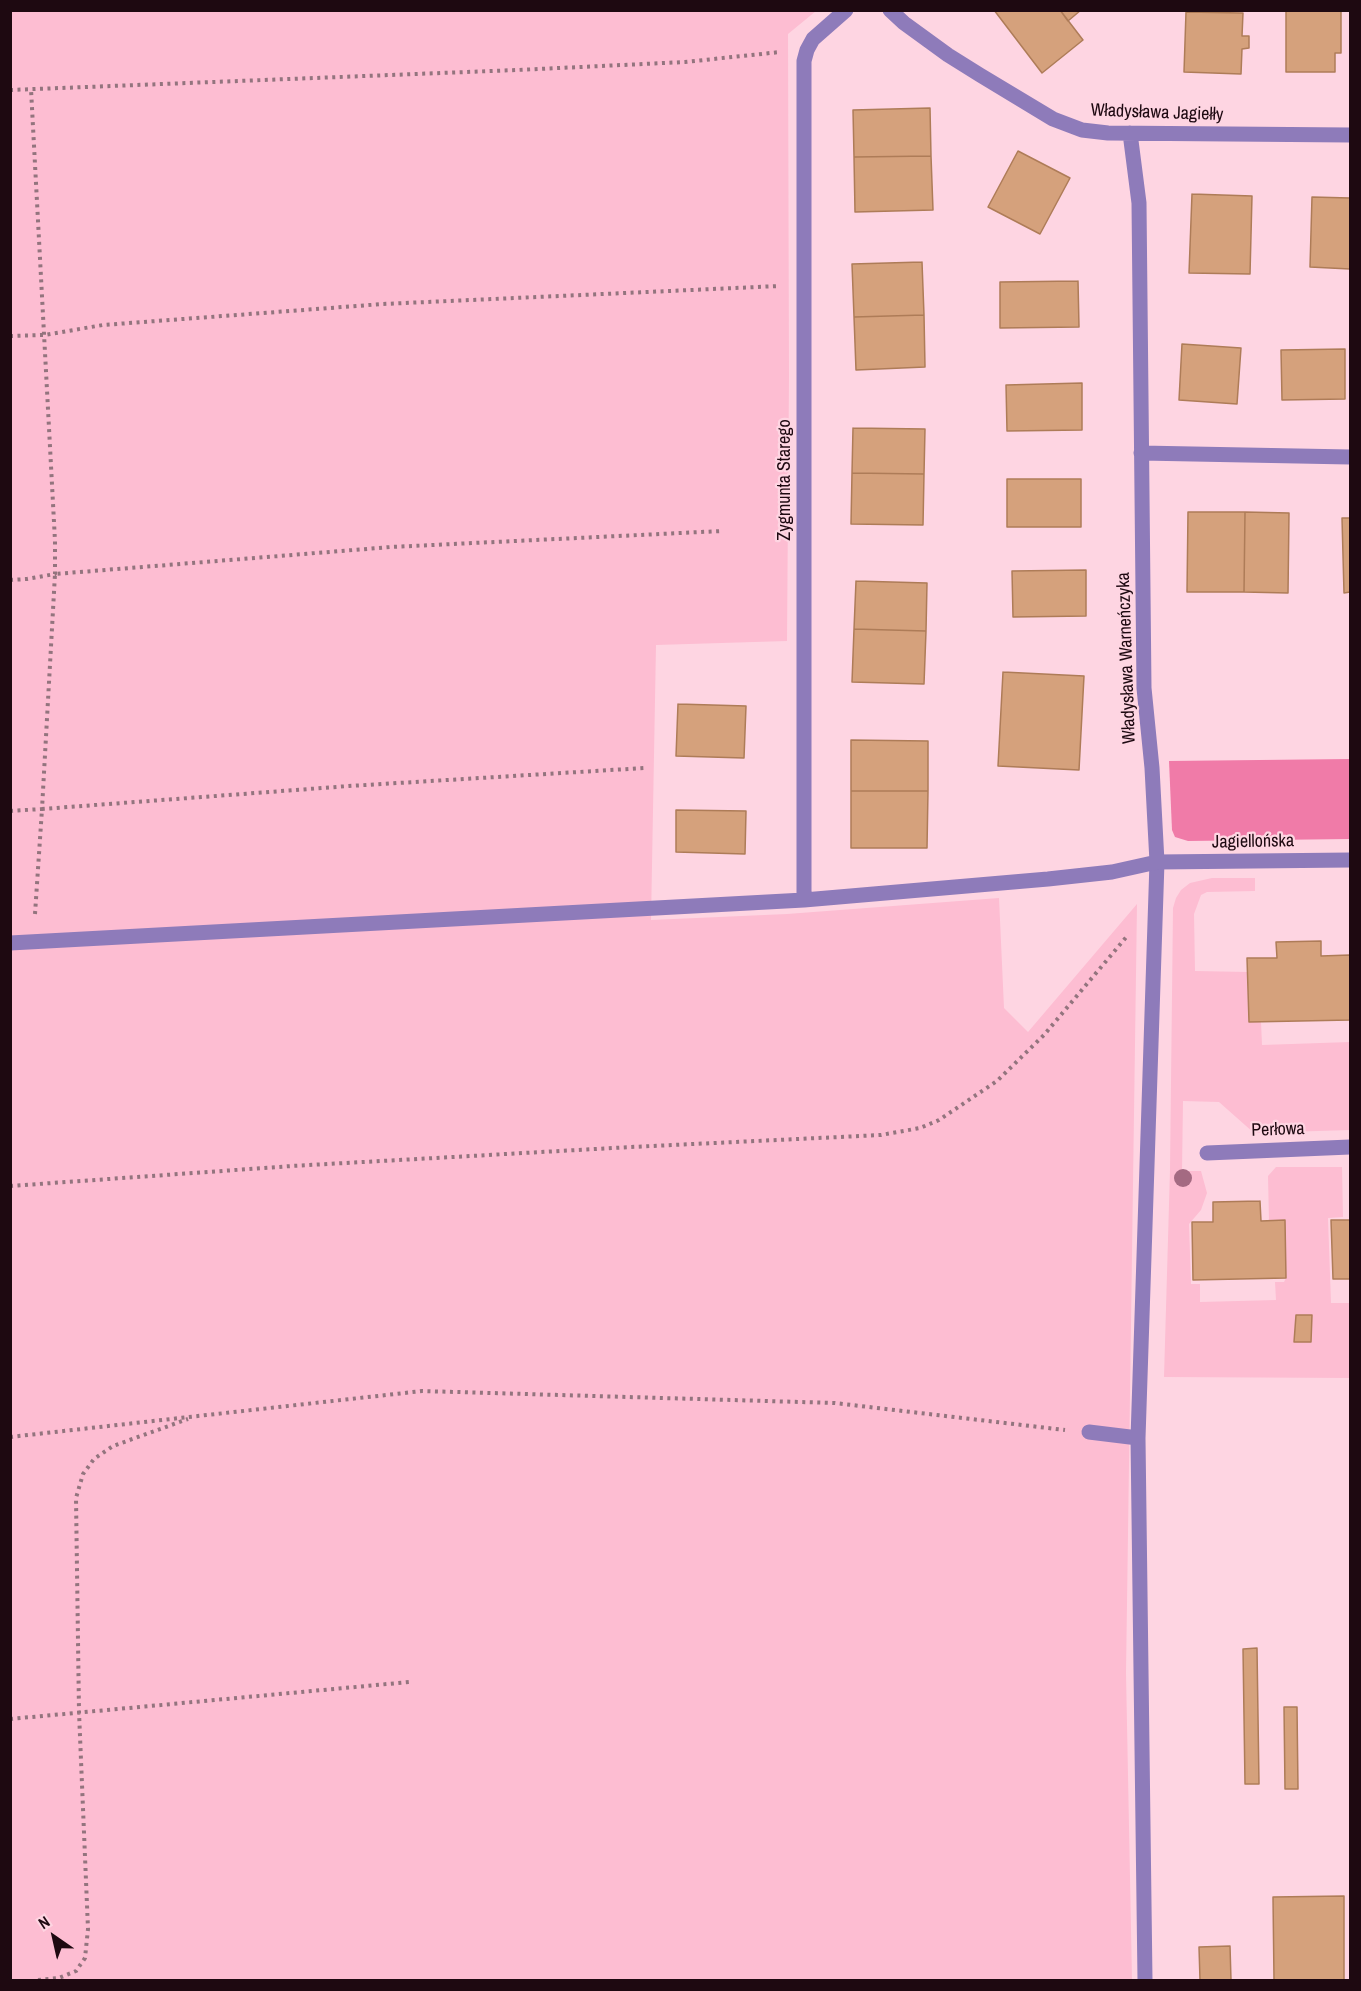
<!DOCTYPE html>
<html>
<head>
<meta charset="utf-8">
<style>
	body { margin:0 }
	#map { position:relative; width:1361px; height:1991px; overflow:hidden; background:#fed5e2; font-family:"Archivo Narrow",sans-serif }
	canvas { display:block }
	.frame { position:absolute; inset:0; border:12px solid #1e0911; pointer-events:none }
	.north { position:absolute; left:24px; top:1907px; width:60px; height:60px; -webkit-text-stroke:4px #fed5e2; paint-order:stroke; rotate:326deg; font-size:16px; font-weight:700; line-height:24px; text-align:center; color:#1e0911 }
	.north::after { content:''; display:block; margin:auto; width:21px; height:27px; background:#1e0911; clip-path:polygon(50% 0,100% 100%,50% 72%,0 100%) }
</style>
</head>
<body>
<div id="map">
<canvas width="1361" height="1991"></canvas>
<div class="frame"></div>
<div class="north">N</div>
</div>
<script>
const ctx = document.querySelector('canvas').getContext('2d');
ctx.lineJoin = 'round';
function fillPath(path, color) { ctx.fillStyle = color; ctx.fill(path, 'evenodd'); }
const shape = rows => new Path2D(rows.map(r => 'M' + r).join(''));
function stroke(path, color, width, dash) { ctx.strokeStyle = color; ctx.lineWidth = width; ctx.lineCap = dash ? 'butt' : 'round'; ctx.setLineDash(dash || []); ctx.stroke(path); }
function write(font, color, halo, rows, align = 'center') {
  ctx.font = font + ' "Archivo Narrow",sans-serif'; ctx.lineWidth = 4.5; ctx.setLineDash([]); ctx.textBaseline = 'middle'; ctx.strokeStyle = halo; ctx.fillStyle = color; for (const [text, x, y, turn = 0] of rows) {
    ctx.save(); ctx.translate(x, y); ctx.rotate((+turn || 0) * Math.PI / 180); ctx.textAlign = isNaN(turn) ? turn : align; if (halo) ctx.strokeText(text, 0, 0); ctx.fillText(text, 0, 0); ctx.restore();
  }
}
const green = shape([
	[11,11,816,11,788,34,789,376,787,641,656,645,651,920,787,914,999,898,1004,1008,1028,1032,1137,904,1126,1673,1132,1980,11,1980],
	[1212,878,1255,878,1255,891,1207,892,1201,895,1194,914,1195,971,1248,972,1249,1022,1261,1022,1262,1045,1350,1042,1350,1130,1254,1133,1219,1102,1183,1101,1182,1171,1201,1171,1207,1193,1201,1210,1189,1224,1191,1284,1200,1284,1200,1302,1276,1300,1275,1282,1284,1282,1286,1278,1269,1221,1268,1176,1276,1167,1342,1167,1343,1217,1328,1218,1331,1303,1350,1303,1350,1378,1164,1377,1170,1170,1173,908,1176,898,1181,890,1190,883]
]);
const forest = shape([
	[1350,759,1350,839,1188,841,1175,837,1172,830,1169,761]
]);
const building = shape([
	[994,10,1060,10,1083,40,1042,73,994,10],
	[1060,10,1081,10,1068,21,1060,10],
	[1286,11,1341,11,1341,53,1335,53,1335,72,1286,72,1286,11],
	[1186,12,1243,13,1242,36,1249,36,1249,48,1242,49,1241,74,1184,72,1186,12],
	[930,108,931,156,854,157,853,110,930,108],
	[1018,151,1070,178,1040,234,988,207,1018,151],
	[931,156,933,210,855,212,854,157,931,156],
	[1192,194,1252,196,1250,274,1189,273,1192,194],
	[1312,197,1350,198,1350,269,1310,267,1312,197],
	[922,262,924,315,854,317,852,264,922,262],
	[1078,281,1079,327,1000,328,1000,282,1078,281],
	[924,315,925,367,856,370,854,317,924,315],
	[1182,344,1241,348,1237,404,1179,400,1182,344],
	[1345,349,1345,399,1282,400,1281,350,1345,349],
	[1082,383,1082,430,1007,431,1006,385,1082,383],
	[853,428,925,429,924,474,852,473,853,428],
	[852,473,924,474,923,525,851,524,852,473],
	[1007,479,1081,479,1081,527,1007,527,1007,479],
	[1188,512,1245,512,1244,592,1187,592,1188,512],
	[1245,512,1289,513,1288,593,1244,592,1245,512],
	[1342,518,1350,518,1350,592,1344,593,1342,518],
	[1086,570,1086,616,1013,617,1012,571,1086,570],
	[856,581,927,583,926,631,854,629,856,581],
	[854,629,926,631,924,684,852,682,854,629],
	[1003,672,1084,676,1079,770,998,766,1003,672],
	[678,704,746,706,744,758,676,756,678,704],
	[851,740,928,741,928,791,851,791,851,740],
	[851,791,928,791,927,848,851,848,851,791],
	[676,810,746,811,745,854,676,852,676,810],
	[1321,941,1321,956,1350,955,1350,1020,1249,1022,1247,958,1277,958,1276,942,1321,941],
	[1260,1201,1261,1221,1285,1220,1286,1278,1193,1280,1192,1222,1213,1222,1213,1202,1260,1201],
	[1331,1220,1350,1220,1350,1279,1333,1279,1331,1220],
	[1296,1315,1312,1315,1311,1342,1294,1342,1296,1315],
	[1257,1648,1259,1784,1245,1784,1243,1649,1257,1648],
	[1284,1707,1297,1707,1298,1789,1285,1789,1284,1707],
	[1344,1896,1344,1980,1274,1980,1273,1897,1344,1896],
	[1230,1946,1231,1980,1200,1980,1199,1947,1230,1946]
]);
const path = shape([
	[10,90,517,70,685,62,780,52],
	[10,336,44,335,103,325,383,304,779,286],
	[10,580,27,579,55,574,55,541,31,89],
	[10,811,42,809,55,574,391,547,722,531],
	[35,914,42,809,349,786,644,768],
	[10,1186,292,1166,631,1147,881,1135,920,1128,939,1120,997,1081,1044,1035,1128,935],
	[10,1437,422,1391,835,1403,1065,1430],
	[10,1719,409,1682],
	[38,1980,59,1978,76,1971,85,1958,88,1929,79,1712,76,1498,83,1474,94,1459,113,1446,188,1419]
]);
const lane = shape([
	[1089,1432,1138,1438],
	[1145,1980,1138,1438,1157,862]
]);
const street = shape([
	[890,10,904,23,948,55,980,75,1053,119,1082,130,1108,133,1350,135],
	[1130,133,1139,203,1144,688,1152,768,1157,862],
	[1141,453,1350,457],
	[804,900,804,61,807,50,813,39,846,10],
	[10,943,804,900,1048,879,1112,872,1157,862,1350,860],
	[1207,1153,1350,1147]
]);
const trees = [
	[1183,1178]
];
const streetNames = [
	["Władysława Jagiełły",1157,113,2],
	["Zygmunta Starego",785,480,-90],
	["Władysława Warneńczyka",1127,658,-92],
	["Jagiellońska",1253,842,-1],
	["Perłowa",1278,1130,-2]
];
fillPath(green, '#fdbdd2');
fillPath(forest, '#f07ba8');
fillPath(building, '#d5a17c');
stroke(building, '#ae7c58', 1.5);
stroke(path, '#93747e', 4, [3, 4.5]);
stroke(lane, '#8e7bba', 15);
stroke(street, '#8e7bba', 15);
ctx.fillStyle = '#a46a82';
for (const [x, y] of trees) { ctx.beginPath(); ctx.arc(x, y, 9, 0, 2 * Math.PI); ctx.fill(); }
write('18px', '#1e0911', '#fed5e2', streetNames);
</script>
</body>
</html>
